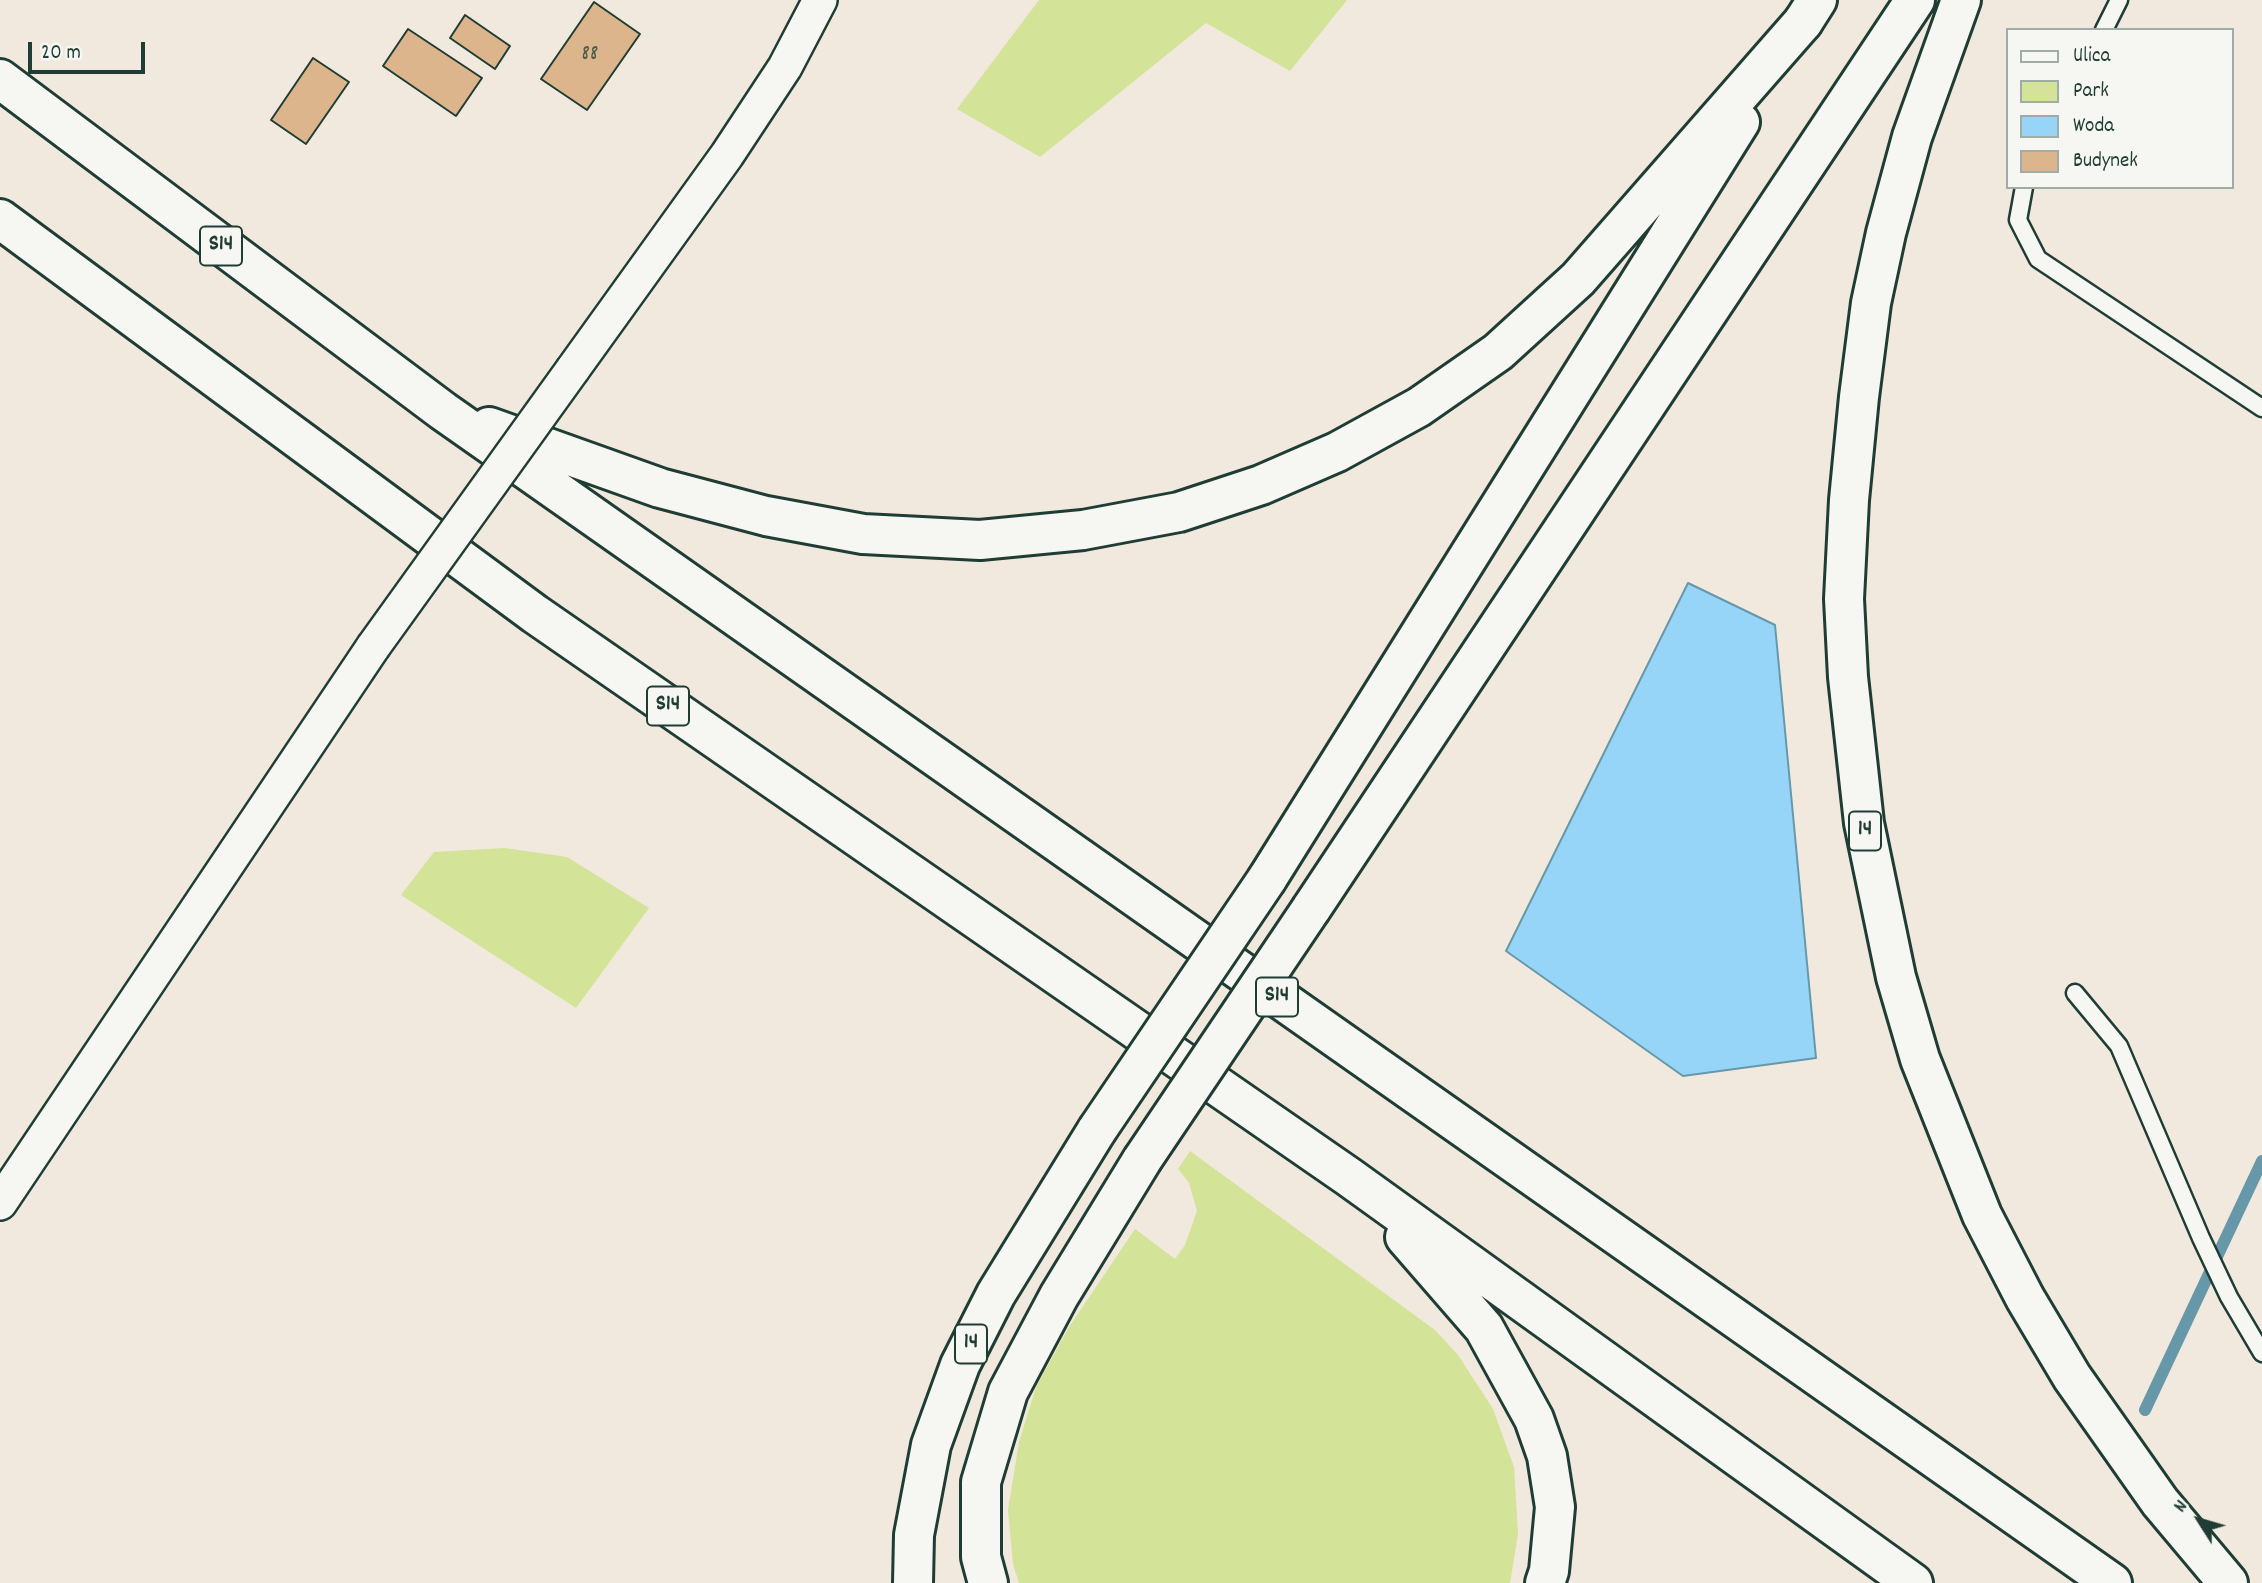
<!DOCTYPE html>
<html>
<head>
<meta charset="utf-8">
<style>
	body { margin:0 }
	#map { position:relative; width:2262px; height:1583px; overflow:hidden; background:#f1e9de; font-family:Dekko,sans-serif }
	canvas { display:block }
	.legend { position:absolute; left:2006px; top:28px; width:228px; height:161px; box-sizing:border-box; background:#f6f6f2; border:2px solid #a0aca6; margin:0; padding:9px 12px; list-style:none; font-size:21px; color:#1f3d34 }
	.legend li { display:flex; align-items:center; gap:14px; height:35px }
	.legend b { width:35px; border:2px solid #a0aca6 }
	.north { position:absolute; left:2164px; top:1485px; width:70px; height:70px; -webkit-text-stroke:5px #f6f6f2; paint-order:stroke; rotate:307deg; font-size:19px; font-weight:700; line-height:28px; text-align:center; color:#1f3d34 }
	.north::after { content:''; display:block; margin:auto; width:24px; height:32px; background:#1f3d34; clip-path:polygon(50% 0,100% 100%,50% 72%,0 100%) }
	.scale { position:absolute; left:28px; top:42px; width:117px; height:32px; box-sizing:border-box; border:4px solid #1f3d34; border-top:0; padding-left:9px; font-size:21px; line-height:24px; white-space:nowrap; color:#1f3d34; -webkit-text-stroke:5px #f6f6f2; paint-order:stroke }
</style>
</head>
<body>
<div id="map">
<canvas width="2262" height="1583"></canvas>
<ul class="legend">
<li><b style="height:9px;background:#f6f6f2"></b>Ulica</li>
<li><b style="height:19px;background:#d3e397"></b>Park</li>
<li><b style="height:19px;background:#96d5f7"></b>Woda</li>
<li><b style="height:19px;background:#dcb58d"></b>Budynek</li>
</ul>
<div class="north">N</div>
<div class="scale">20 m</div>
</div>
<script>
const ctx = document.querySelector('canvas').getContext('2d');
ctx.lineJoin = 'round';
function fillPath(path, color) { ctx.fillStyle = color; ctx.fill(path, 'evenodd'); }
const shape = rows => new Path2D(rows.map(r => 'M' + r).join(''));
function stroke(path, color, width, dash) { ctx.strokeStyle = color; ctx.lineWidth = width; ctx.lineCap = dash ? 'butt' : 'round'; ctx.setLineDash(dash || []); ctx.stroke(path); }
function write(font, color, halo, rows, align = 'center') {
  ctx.font = font + ' Dekko,sans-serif'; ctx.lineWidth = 6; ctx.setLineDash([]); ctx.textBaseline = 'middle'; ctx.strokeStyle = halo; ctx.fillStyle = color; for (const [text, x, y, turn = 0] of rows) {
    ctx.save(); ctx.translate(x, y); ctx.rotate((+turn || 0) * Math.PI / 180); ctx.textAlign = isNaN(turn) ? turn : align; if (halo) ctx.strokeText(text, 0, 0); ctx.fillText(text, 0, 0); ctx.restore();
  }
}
const green = shape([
	[1039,0,1347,0,1290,71,1206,23,1040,157,957,109],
	[505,848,567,857,649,908,576,1008,401,895,434,852],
	[1190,1151,1435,1330,1458,1355,1493,1409,1514,1467,1518,1534,1510,1583,1019,1583,1013,1564,1008,1510,1019,1442,1036,1387,1069,1327,1135,1229,1175,1259,1185,1245,1197,1211,1189,1183,1178,1169]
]);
const water = shape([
	[1688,583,1775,625,1816,1058,1683,1076,1506,951,1688,583]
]);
const stream = shape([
	[2145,1410,2262,1161]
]);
const building = shape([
	[594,2,640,34,587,110,541,79,594,2],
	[465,15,510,46,495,69,450,38,465,15],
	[408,29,482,78,456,116,383,66,408,29],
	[313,58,349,82,306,144,271,120,313,58]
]);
const service = shape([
	[2104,30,2119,0],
	[2024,187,2018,220,2038,259,2262,408],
	[2075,993,2119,1046,2201,1238,2229,1297,2262,1353]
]);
const minor = shape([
	[573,369,727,155,785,67,820,0],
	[0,1203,373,647]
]);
const primary = shape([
	[1803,22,1817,0]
]);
const motorway = shape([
	[1961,0,1912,137,1886,233,1871,303,1859,397,1849,500,1844,599,1848,677,1864,823,1896,977,1920,1059,1982,1215,2025,1298,2072,1377,2160,1502,2228,1583],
	[0,79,443,411,2112,1583],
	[0,219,535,614,1349,1177,1913,1583],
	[489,427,660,488,766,516,863,534,980,540,1083,530,1179,512,1261,485,1337,452,1419,407,1498,352,1578,279,1803,22],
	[1267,879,1740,122],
	[1311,909,1915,0],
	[1405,1237,1484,1328,1534,1419,1547,1456,1555,1507,1549,1571,1545,1583],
	[913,1583,914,1535,931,1445,960,1365,996,1294,1097,1130],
	[988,1583,981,1557,981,1482,1008,1392,1059,1296,1142,1160]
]);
const minorBridge = shape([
	[373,647,573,369]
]);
const motorwayBridge = shape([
	[1097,1130,1267,879],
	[1142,1160,1311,909]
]);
const numberNames = [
	["88",590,56]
];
const shields = [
	[221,246,42],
	[668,706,42],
	[1865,831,32],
	[1277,997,42],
	[971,1344,32]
];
const shieldNames = [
	["S14",221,246],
	["S14",668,706],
	["14",1865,831],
	["S14",1277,997],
	["14",971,1344]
];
fillPath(green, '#d3e397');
fillPath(water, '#96d5f7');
stroke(water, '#6698a9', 2);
stroke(stream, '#6698a9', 12);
fillPath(building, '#dcb58d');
stroke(building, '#1f3d34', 2);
stroke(service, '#1f3d34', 21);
stroke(minor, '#1f3d34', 38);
stroke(primary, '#1f3d34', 44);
stroke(motorway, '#1f3d34', 44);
stroke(service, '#f6f6f2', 16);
stroke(minor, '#f6f6f2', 33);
stroke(primary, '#f6f6f2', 38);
stroke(motorway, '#f6f6f2', 38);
stroke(minorBridge, '#1f3d34', 38, []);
stroke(motorwayBridge, '#1f3d34', 44, []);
stroke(minorBridge, '#f6f6f2', 33);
stroke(motorwayBridge, '#f6f6f2', 38);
write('21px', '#4e5b4a', null, numberNames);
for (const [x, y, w] of shields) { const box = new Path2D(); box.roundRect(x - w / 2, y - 19.5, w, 39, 5); ctx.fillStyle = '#f6f6f2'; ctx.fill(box); stroke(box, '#1f3d34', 2); }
write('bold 23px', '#1f3d34', null, shieldNames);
</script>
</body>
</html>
